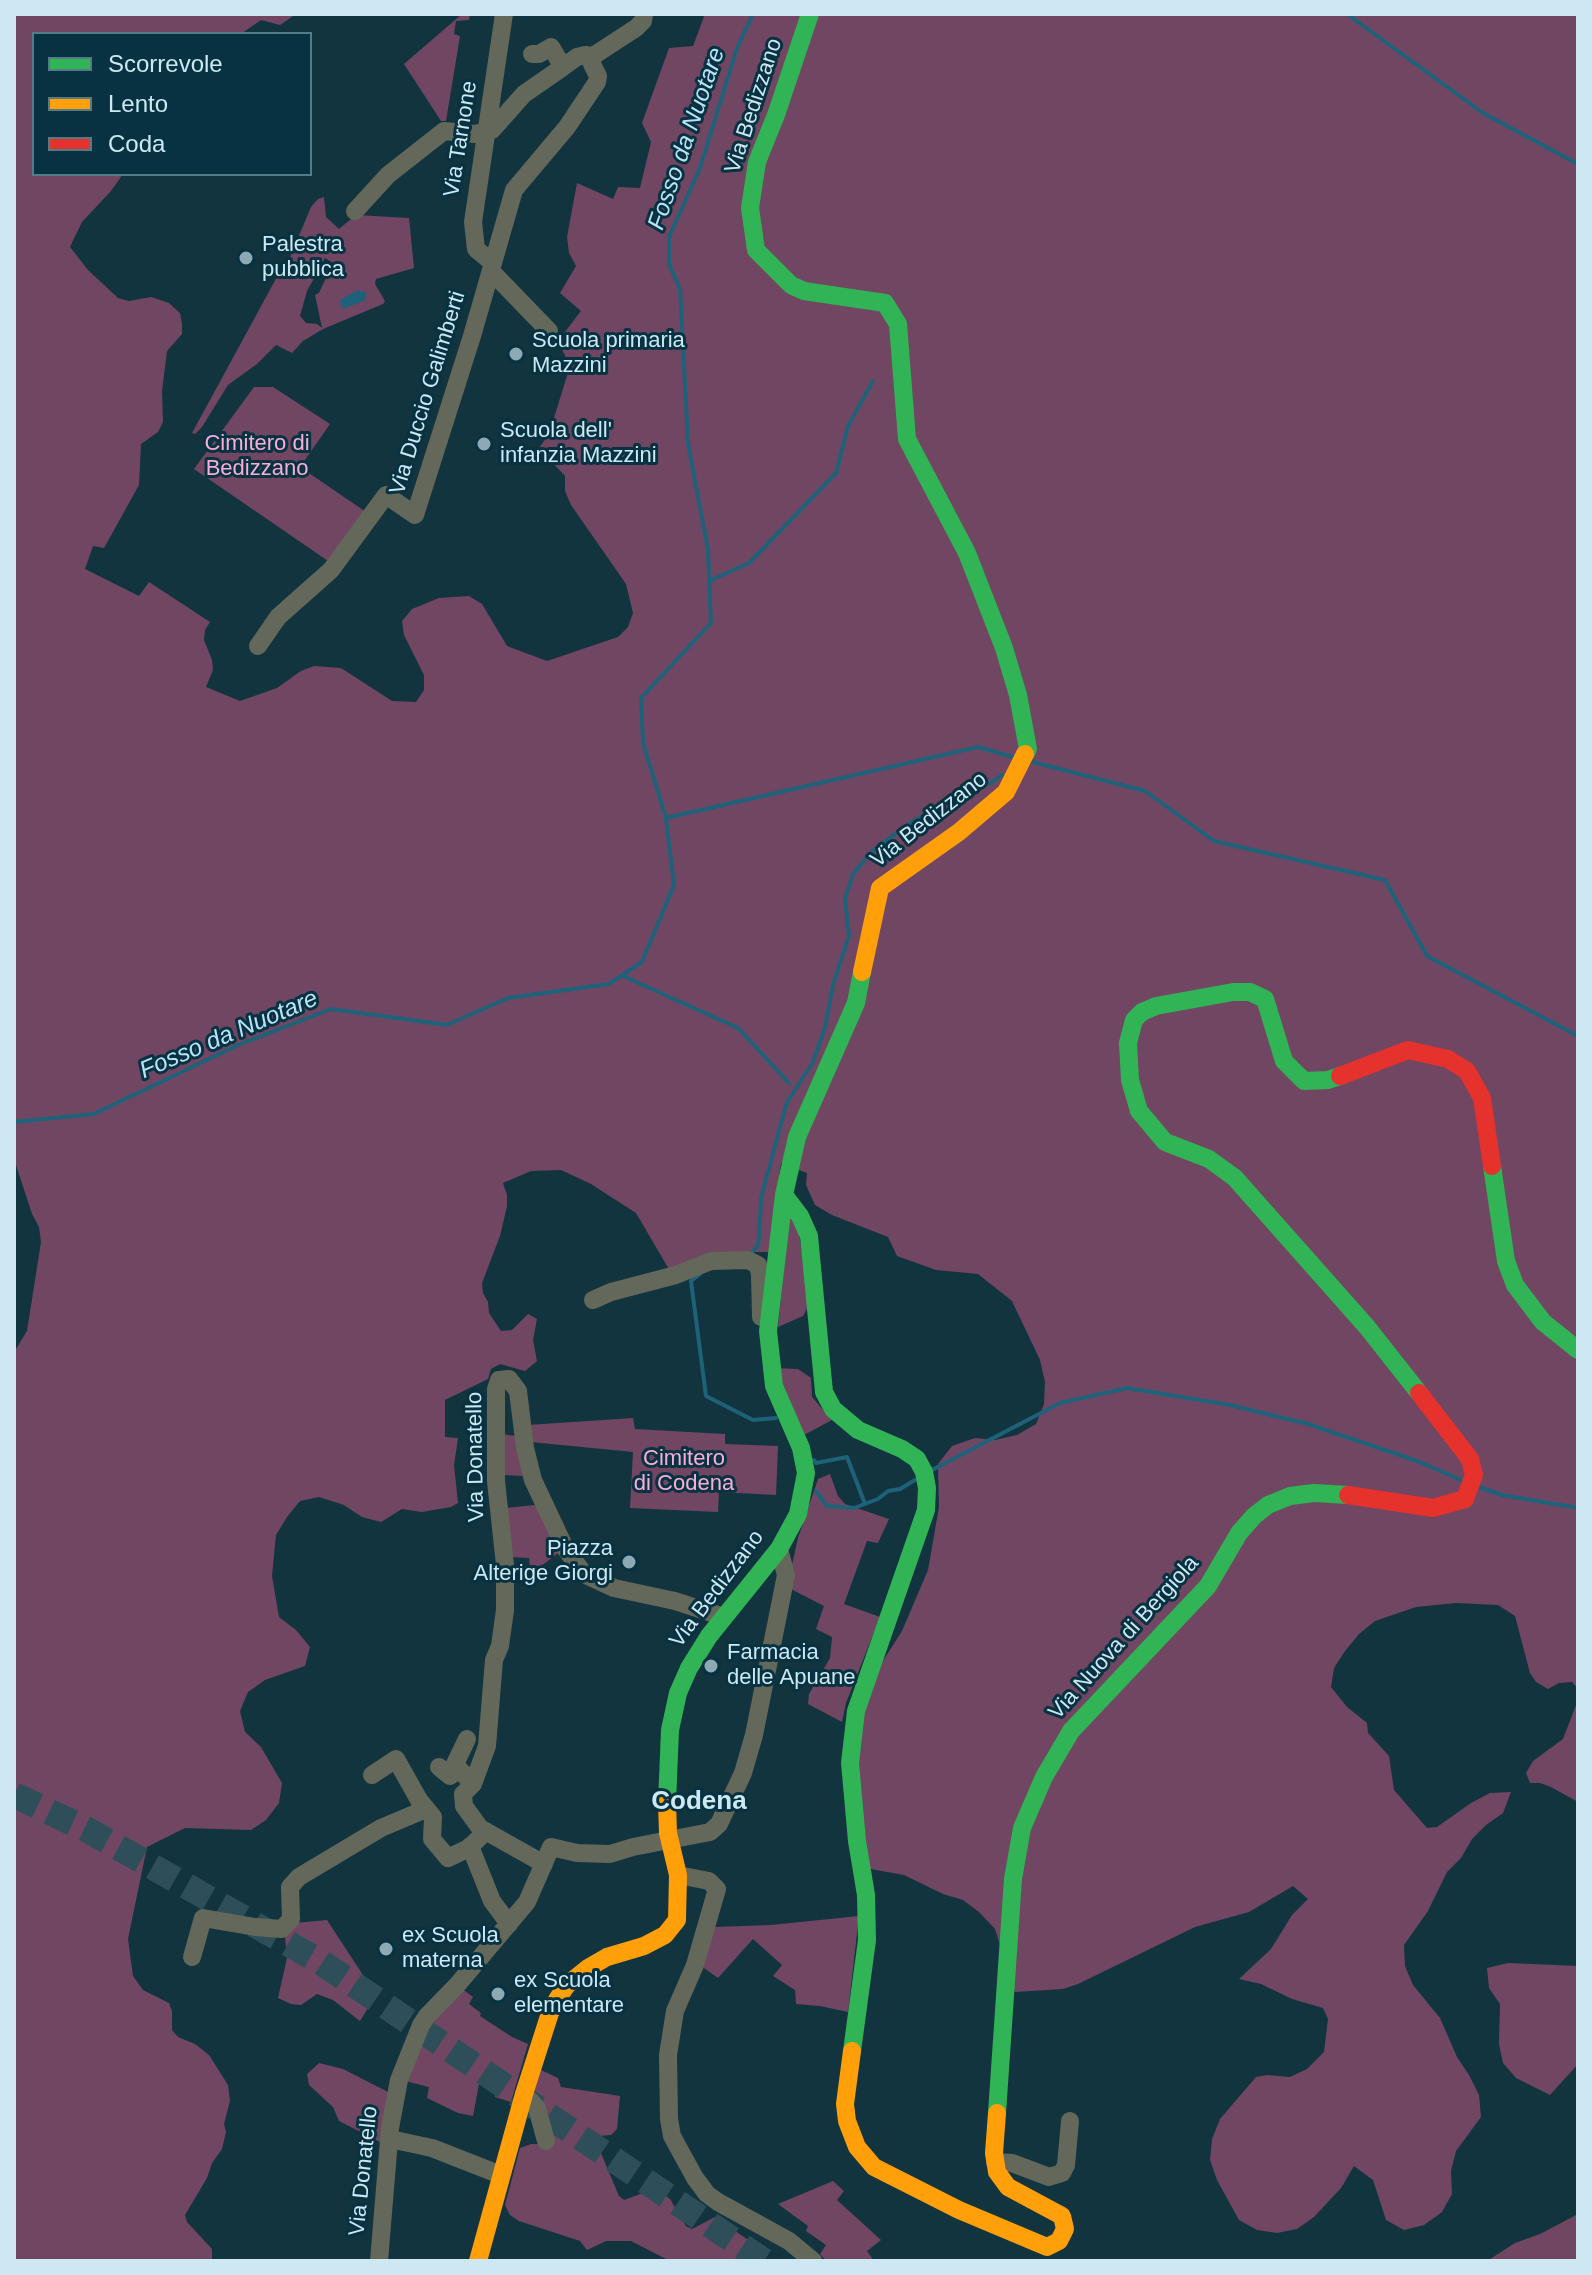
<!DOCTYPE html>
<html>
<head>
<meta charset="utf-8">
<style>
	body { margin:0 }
	#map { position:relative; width:1592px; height:2275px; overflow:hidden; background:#12343f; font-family:Arial,sans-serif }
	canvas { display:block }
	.frame { position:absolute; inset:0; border:16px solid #cde8f3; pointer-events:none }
	.legend { position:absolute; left:32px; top:32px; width:280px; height:144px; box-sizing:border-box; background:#073241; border:2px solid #567b88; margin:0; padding:10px 14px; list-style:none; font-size:24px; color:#cde8f3 }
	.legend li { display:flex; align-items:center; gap:16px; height:40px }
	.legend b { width:40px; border:2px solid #567b88 }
</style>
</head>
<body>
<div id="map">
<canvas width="1592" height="2275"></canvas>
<div class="frame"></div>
<ul class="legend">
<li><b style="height:10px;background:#30b455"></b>Scorrevole</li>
<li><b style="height:10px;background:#ff9f0a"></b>Lento</li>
<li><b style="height:10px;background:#e5322d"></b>Coda</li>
</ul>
</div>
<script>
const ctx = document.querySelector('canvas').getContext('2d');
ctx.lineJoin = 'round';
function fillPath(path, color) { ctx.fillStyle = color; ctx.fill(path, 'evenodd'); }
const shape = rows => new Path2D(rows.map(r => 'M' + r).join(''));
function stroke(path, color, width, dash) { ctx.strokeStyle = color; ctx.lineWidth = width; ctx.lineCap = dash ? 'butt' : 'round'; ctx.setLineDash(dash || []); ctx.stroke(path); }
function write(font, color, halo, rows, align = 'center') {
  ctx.font = font + ' Arial,sans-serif'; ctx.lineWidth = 6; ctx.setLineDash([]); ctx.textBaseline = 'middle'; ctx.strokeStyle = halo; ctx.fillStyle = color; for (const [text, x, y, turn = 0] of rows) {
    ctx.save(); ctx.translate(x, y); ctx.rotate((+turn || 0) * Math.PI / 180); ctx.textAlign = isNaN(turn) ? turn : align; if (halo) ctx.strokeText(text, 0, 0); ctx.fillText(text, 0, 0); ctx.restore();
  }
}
const green = shape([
	[14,14,296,14,280,25,261,20,241,34,34,34,34,174,123,174,111,191,82,222,70,247,88,270,118,298,129,301,151,297,169,303,180,313,182,324,182,334,167,351,162,391,163,422,158,432,141,444,139,485,104,548,93,546,85,569,139,596,149,582,210,622,205,630,204,640,212,660,213,670,206,687,240,701,277,688,301,671,314,666,341,668,392,701,416,702,424,690,424,675,404,635,402,621,412,609,439,598,469,596,482,604,507,646,547,661,618,637,628,627,633,613,626,584,571,505,565,491,565,476,539,448,549,434,570,366,558,341,581,311,560,293,576,266,569,253,567,237,577,183,613,199,618,187,640,188,651,142,642,123,669,48,693,46,705,14,1578,14,1578,1689,1572,1682,1559,1683,1548,1689,1536,1682,1530,1673,1515,1616,1498,1605,1456,1603,1416,1607,1375,1621,1359,1634,1345,1651,1334,1668,1331,1687,1347,1707,1367,1723,1368,1733,1389,1756,1394,1790,1427,1828,1437,1827,1471,1803,1490,1793,1511,1792,1503,1813,1486,1825,1472,1839,1461,1858,1447,1872,1428,1911,1404,1945,1405,1966,1413,1985,1440,2018,1457,2057,1469,2075,1479,2095,1481,2117,1456,2151,1451,2171,1452,2194,1442,2212,1424,2225,1404,2230,1386,2220,1373,2180,1354,2166,1341,2188,1314,2217,1297,2229,1277,2233,1257,2230,1239,2220,1217,2180,1210,2160,1212,2139,1220,2119,1256,2077,1267,2075,1290,2077,1307,2069,1324,2052,1328,2019,1323,2008,1292,1999,1261,1984,1239,1979,1271,1949,1292,1915,1308,1899,1293,1886,1249,1912,1195,1927,1078,1984,1063,1989,1015,1992,995,1929,979,1912,963,1900,943,1894,904,1875,865,1868,855,1777,865,1689,902,1631,928,1570,939,1507,938,1464,952,1446,975,1438,995,1440,1017,1435,1036,1424,1044,1404,1045,1382,1040,1360,1012,1301,978,1274,936,1270,897,1256,888,1237,832,1215,815,1205,806,1185,807,1173,781,1163,769,1252,732,1252,670,1271,636,1213,591,1184,561,1170,531,1171,503,1183,507,1195,507,1206,500,1236,482,1283,483,1293,488,1302,489,1313,501,1331,512,1330,528,1314,537,1319,533,1340,537,1361,525,1371,500,1364,491,1369,488,1379,445,1400,445,1437,458,1438,454,1465,458,1503,451,1507,422,1512,402,1509,381,1522,362,1517,344,1505,319,1497,300,1501,287,1517,276,1535,272,1576,279,1617,296,1630,310,1647,305,1666,265,1680,248,1692,240,1711,245,1732,261,1747,282,1783,279,1803,266,1820,251,1830,185,1828,147,1847,128,1939,133,1976,143,1990,169,2003,172,2011,172,2030,178,2037,195,2044,209,2055,228,2085,230,2101,224,2124,226,2132,222,2149,212,2163,207,2178,185,2215,187,2222,212,2249,212,2261,14,2261,14,1352,27,1331,41,1242,39,1227,32,1214,14,1159],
	[462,14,470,14,469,20,456,21,454,34,460,36,446,121,441,121,404,64],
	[324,197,326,217,339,229,356,215,409,218,414,268,376,279,375,284,385,301,383,304,323,329,303,341,292,353,276,345,257,364,228,385,202,427,195,434,192,433,278,275,288,262,311,207,318,199],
	[325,258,333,263,319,293,315,295,322,328,317,324,306,323,300,316,307,291],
	[254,387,273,387,330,424,300,467,366,512,331,563,194,469],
	[790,1210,797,1218,809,1305,803,1316,778,1327],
	[776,1368,798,1369,811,1378,812,1397,832,1420,804,1435],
	[633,1418,635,1429,725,1434,725,1444,778,1446,776,1495,719,1492,718,1512,630,1508,633,1452,531,1442,528,1425],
	[501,1434,516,1436,525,1476,503,1475],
	[830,1474,838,1496,845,1504,889,1519,878,1543,867,1541,844,1604,880,1617,846,1703,842,1722,808,1704,809,1694,830,1658,832,1637,816,1629,824,1606,787,1587,798,1538,818,1479],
	[535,1505,561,1551,541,1566,530,1569,529,1558,510,1557,505,1508],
	[1578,1700,1578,1802,1551,1787,1540,1783,1530,1783,1526,1773,1533,1761,1563,1739],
	[859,1916,848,2012,820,2006,796,2004,795,1990,773,1976,782,1965,753,1939,718,1978,704,1968,702,1962,714,1927,771,1925],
	[327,1920,376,1995,360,2021,333,2000,317,1994,301,2005,291,2004,278,1998,287,1958,285,1937,295,1923],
	[1508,1963,1578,1966,1578,2064,1550,2095,1516,2078,1503,2063,1499,2044,1500,2004,1489,1988,1487,1968],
	[461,1988,473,1997,469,2004,481,2013,480,2016,512,2037,528,2044,511,2102,495,2097,495,2086,479,2084,473,2116,458,2113,427,2098,429,2087,405,2081,425,2026],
	[319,2063,343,2069,392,2094,382,2143,339,2121,333,2107,309,2085,307,2074],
	[541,2070,558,2078,561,2087,620,2096,617,2129,611,2135,599,2136,598,2146,619,2196,624,2200,654,2189,661,2192,670,2199,686,2226,692,2229,715,2217,754,2244,752,2261,670,2261,631,2241,606,2241,587,2250,580,2241,519,2221,510,2215,505,2205,520,2148,531,2144,552,2144,552,2124,542,2099,532,2088],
	[833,2181,844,2191,837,2200,881,2240,867,2251,874,2261,826,2261,820,2254,826,2245,806,2231,808,2226,778,2204],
	[1578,2214,1578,2261,1487,2261,1515,2243,1540,2234]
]);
const water = shape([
	[358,290,367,293,364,301,342,309,340,300]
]);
const stream = shape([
	[1347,14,1483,113,1578,164],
	[709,581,749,563,836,473,848,426,873,381],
	[1033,762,1145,791,1214,841,1385,880,1427,956,1578,1036],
	[666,818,978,747,1013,757],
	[623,976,738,1028,789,1083],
	[14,1122,94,1114,238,1045,331,1009,447,1025,508,998,609,984,642,962,674,885,666,818,643,743,641,698,711,623,708,550,688,443,680,289,669,264,669,237,700,168,737,48,753,14],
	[751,1253,757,1247,759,1239,761,1198,787,1102,812,1064,825,1028,833,985,849,936,845,899,853,874,871,852,903,828,942,803,967,790,991,783,1002,775],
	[700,1274,691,1281,706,1396,753,1420,776,1418],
	[814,1460,816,1463,847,1457,865,1504],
	[932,1470,1060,1403,1127,1388,1230,1405,1308,1424,1420,1462,1463,1481],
	[1479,1487,1502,1495,1578,1508],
	[816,1491,827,1506,854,1508,878,1499,888,1491,900,1489,915,1480]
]);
const secondaryTunnel = shape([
	[14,1795,86,1829,319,1961,764,2261]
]);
const street = shape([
	[532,54,539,54,551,47,563,67,577,57,585,55,593,56],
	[355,211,388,175,444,131,475,134,492,130,524,94,563,67],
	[493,263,476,249,473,222,504,14],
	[491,271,549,331],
	[258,646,278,617,331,570,386,495,415,515,472,336,514,190,567,127,597,82,598,76,592,64,593,56,636,28,643,21,644,14],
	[593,1300,611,1292,676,1275,711,1261,748,1260,758,1265,760,1275,761,1317],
	[439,1767,450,1776,459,1769,473,1784],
	[459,1769,455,1764,467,1739],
	[372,1775,396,1759,419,1800,433,1817,432,1839,448,1858,469,1848,486,1831],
	[470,1846,492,1901,509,1924],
	[544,1864,480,1828,464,1806,463,1794,473,1784,487,1746,494,1660,500,1646,505,1610,505,1565,496,1481,496,1389,499,1380,509,1379,518,1391,525,1448,533,1480,565,1548,584,1574,614,1588,675,1601,724,1617],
	[678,1875,709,1881,717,1889,695,1965,675,2011,668,2055,669,2119,672,2136,695,2178,707,2194,718,2202,789,2241,813,2261],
	[192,1957,203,1918,255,1927,282,1929,291,1919,290,1887,299,1877,381,1828,426,1809],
	[524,2094,537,2108,546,2141],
	[390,2139,432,2148,501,2175],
	[995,2162,1012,2163,1049,2177,1062,2173,1066,2165,1070,2121],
	[379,2261,390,2128,399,2080,421,2025,427,2016,458,1984,527,1902,551,1847,577,1853,610,1854,633,1847,710,1832,719,1824,743,1773,754,1735,786,1575,779,1549]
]);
const fast = shape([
	[810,14,776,115,757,162,750,208,756,250,791,285,804,291,885,303,898,324,907,439,967,553,1004,648,1018,695,1028,749,1025,754],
	[1340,1076,1328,1080,1304,1081,1284,1061,1265,999,1250,992,1233,992,1156,1006,1142,1012,1134,1020,1128,1043,1130,1080,1139,1111,1165,1142,1209,1159,1235,1178,1367,1327,1419,1393],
	[1492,1166,1506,1261,1515,1285,1543,1322,1578,1350],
	[784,1195,800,1216,809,1236,824,1392,833,1409,858,1430,902,1449,917,1459,924,1472,927,1488,926,1510,856,1711,850,1763,857,1841,866,1895,867,1940,852,2051],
	[667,1803,670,1730,678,1693,689,1668,709,1636,779,1549,798,1514,806,1473,801,1448,774,1386,768,1331,784,1195,797,1137,856,1003,862,972],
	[997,2113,1013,1879,1022,1828,1044,1777,1071,1731,1208,1586,1239,1533,1254,1516,1268,1505,1290,1496,1314,1493,1348,1495]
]);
const slow = shape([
	[862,972,880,888,959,832,1006,792,1025,754],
	[852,2051,845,2104,847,2121,857,2147,874,2167,959,2210,1047,2247,1059,2241,1065,2229,1062,2216,1008,2187,997,2172,994,2153,997,2113],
	[478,2261,524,2094,550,2013,558,1998,567,1985,588,1968,607,1957,644,1946,665,1935,677,1920,678,1875,668,1833,667,1803]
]);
const jam = shape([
	[1340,1076,1408,1050,1448,1059,1467,1071,1482,1098,1492,1166],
	[1348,1495,1433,1508,1465,1499,1474,1475,1470,1459,1419,1393]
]);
const markers = [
	[246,258,8,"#8ca9b4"],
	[516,354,8,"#8ca9b4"],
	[484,444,8,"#8ca9b4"],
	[629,1562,8,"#8ca9b4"],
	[711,1666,8,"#8ca9b4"],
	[386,1949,8,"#8ca9b4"],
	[498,1994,8,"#8ca9b4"]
];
const streetNames = [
	["Via Bedizzano",754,106,-72],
	["Via Tarnone",461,139,-81],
	["Via Duccio Galimberti",428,393,-73],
	["Via Bedizzano",929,820,-38],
	["Via Donatello",476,1457,-91],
	["Via Bedizzano",717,1589,-53],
	["Via Nuova di Bergiola",1124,1638,-48],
	["Via Donatello",364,2171,-84]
];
const poiNames = [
	["Palestra",262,245],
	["pubblica",262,270],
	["Scuola primaria",532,341],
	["Mazzini",532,366],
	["Scuola dell'",500,431],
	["infanzia Mazzini",500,456],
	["Piazza",613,1549,"right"],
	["Alterige Giorgi",613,1574,"right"],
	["Farmacia",727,1653],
	["delle Apuane",727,1678],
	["ex Scuola",402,1936],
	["materna",402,1961],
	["ex Scuola",514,1981],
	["elementare",514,2006]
];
const parkNames = [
	["Cimitero di",257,444],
	["Bedizzano",257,469],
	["Cimitero",684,1459],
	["di Codena",684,1484]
];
const waterNames = [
	["Fosso da Nuotare",687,139,-71],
	["Fosso da Nuotare",229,1035,-23]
];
const quarterNames = [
	["Codena",699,1802]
];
fillPath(green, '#714662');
fillPath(water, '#1e627a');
stroke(stream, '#1e627a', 4);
stroke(secondaryTunnel, '#2e4f5a', 26, [26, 13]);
stroke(street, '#64685a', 18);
stroke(fast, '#30b455', 18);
stroke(slow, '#ff9f0a', 18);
stroke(jam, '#e5322d', 18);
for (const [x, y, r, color] of markers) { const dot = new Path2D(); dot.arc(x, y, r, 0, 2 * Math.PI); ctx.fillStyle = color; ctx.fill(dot); stroke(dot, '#073241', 3); }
write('22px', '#cde8f3', '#073241', streetNames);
write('22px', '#cde8f3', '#073241', poiNames, 'left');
write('22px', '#faadd7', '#073241', parkNames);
write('italic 24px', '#b9e4f7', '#073241', waterNames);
write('bold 26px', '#cde8f3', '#073241', quarterNames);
</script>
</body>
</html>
